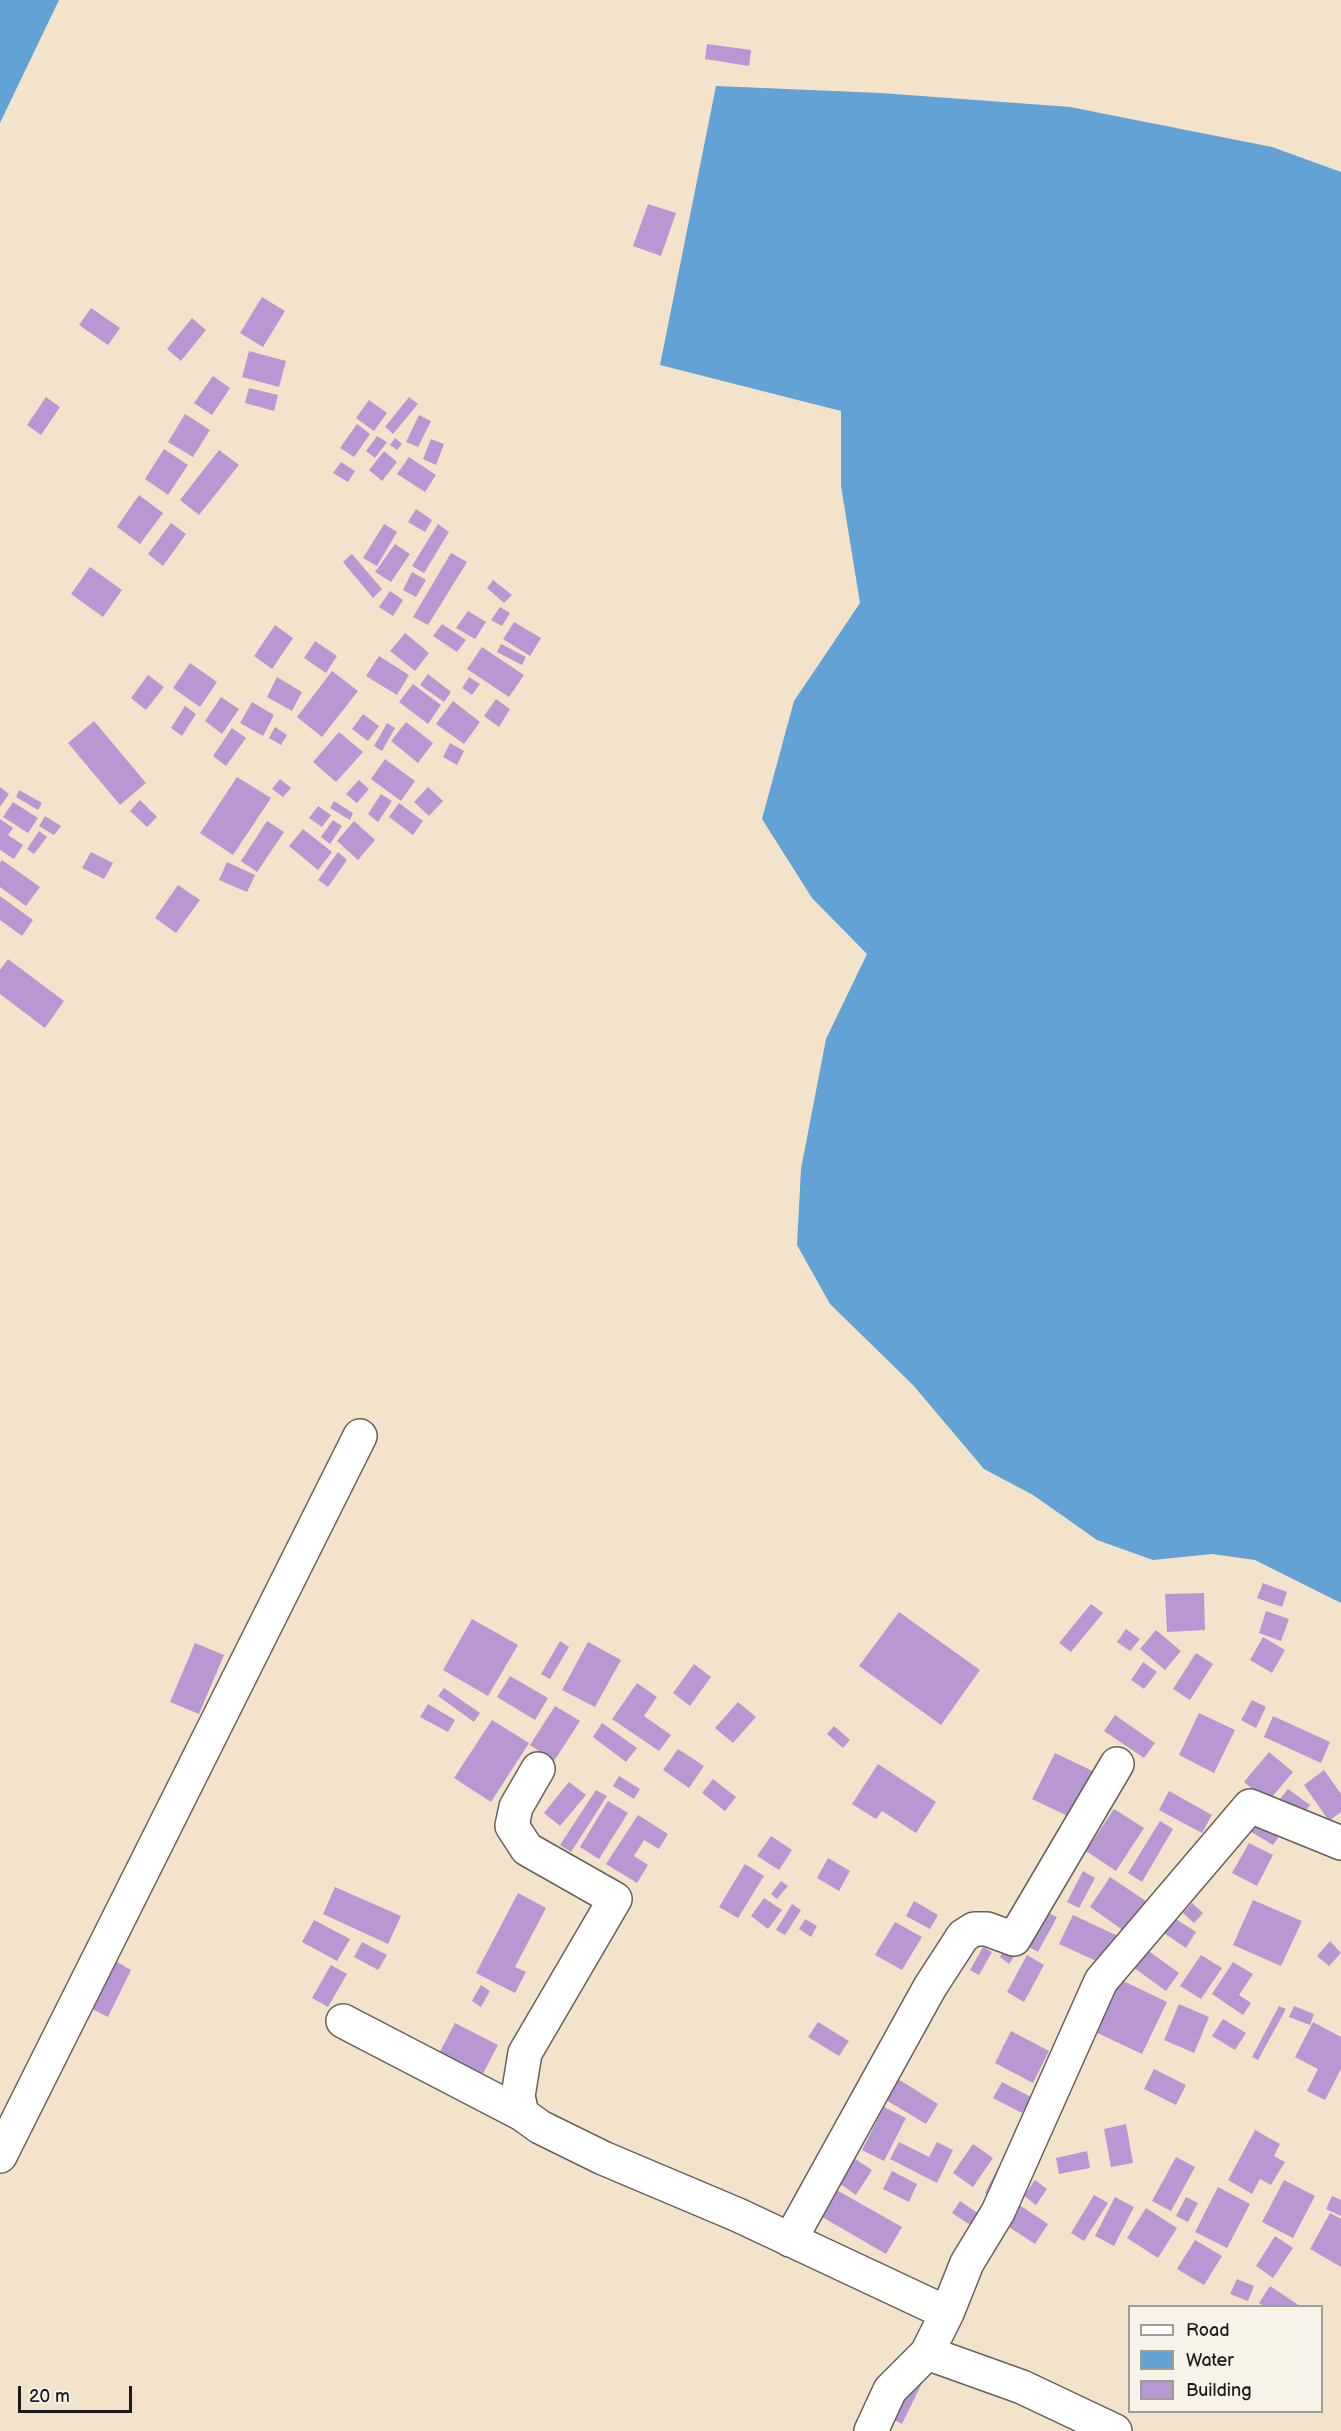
<!DOCTYPE html>
<html>
<head>
<meta charset="utf-8">
<style>
	body { margin:0 }
	#map { position:relative; width:1341px; height:2431px; overflow:hidden; background:#f3e3ca; font-family:"Balsamiq Sans",sans-serif }
	canvas { display:block }
	.legend { position:absolute; left:1128px; top:2305px; width:195px; height:108px; box-sizing:border-box; background:#f7f3e8; border:2px solid #9f9d96; margin:0; padding:8px 10px; list-style:none; font-size:18px; color:#1c1c1c }
	.legend li { display:flex; align-items:center; gap:12px; height:30px }
	.legend b { width:30px; border:2px solid #9f9d96 }
	.scale { position:absolute; left:18px; top:2386px; width:114px; height:27px; box-sizing:border-box; border:3px solid #1c1c1c; border-top:0; padding-left:8px; font-size:18px; line-height:21px; white-space:nowrap; color:#1c1c1c; -webkit-text-stroke:4px #f7f3e8; paint-order:stroke }
</style>
</head>
<body>
<div id="map">
<canvas width="1341" height="2431"></canvas>
<ul class="legend">
<li><b style="height:8px;background:#fff"></b>Road</li>
<li><b style="height:16px;background:#62a2d5"></b>Water</li>
<li><b style="height:16px;background:#b898d2"></b>Building</li>
</ul>
<div class="scale">20 m</div>
</div>
<script>
const ctx = document.querySelector('canvas').getContext('2d');
ctx.lineJoin = 'round';
function fillPath(path, color) { ctx.fillStyle = color; ctx.fill(path, 'evenodd'); }
const shape = rows => new Path2D(rows.map(r => 'M' + r).join(''));
function stroke(path, color, width, dash) { ctx.strokeStyle = color; ctx.lineWidth = width; ctx.lineCap = dash ? 'butt' : 'round'; ctx.setLineDash(dash || []); ctx.stroke(path); }
const water = shape([
	[0,0,59,0,0,123],
	[716,86,881,93,1070,107,1272,147,1341,172,1341,1603,1255,1560,1212,1554,1153,1560,1097,1540,1033,1495,984,1469,913,1385,830,1304,797,1245,801,1169,826,1039,867,954,812,898,762,819,794,701,860,603,841,486,841,411,660,365]
]);
const building = shape([
	[707,44,751,50,749,66,705,59],
	[648,204,676,213,661,256,633,246],
	[262,297,285,311,263,347,240,333],
	[91,308,120,328,108,345,79,325],
	[192,318,206,330,181,361,167,349],
	[249,351,286,361,279,387,242,377],
	[213,376,230,388,212,415,194,403],
	[249,388,278,395,274,411,245,403],
	[46,397,60,407,41,435,27,425],
	[409,397,418,404,393,434,385,427],
	[369,400,387,413,374,431,356,418],
	[185,414,210,430,193,457,168,442],
	[419,415,431,421,418,447,406,442],
	[357,424,370,434,354,457,340,448],
	[377,436,387,442,375,458,366,451],
	[395,438,402,444,397,450,390,445],
	[431,439,444,444,436,465,423,459],
	[164,449,188,465,168,495,145,479],
	[219,450,239,465,199,515,180,500],
	[384,451,397,462,382,481,369,470],
	[409,457,436,475,425,492,397,474],
	[341,462,355,471,348,482,333,473],
	[139,495,163,513,140,544,117,527],
	[416,509,432,520,425,532,408,522],
	[171,523,186,534,163,566,148,554],
	[384,524,397,532,377,566,363,558],
	[438,524,449,532,424,573,412,566],
	[395,544,410,554,391,582,375,572],
	[451,553,467,562,428,625,413,617],
	[352,554,382,589,373,598,343,562],
	[90,567,122,590,103,617,71,594],
	[412,572,426,580,416,597,403,590],
	[493,580,512,595,504,603,487,588],
	[390,591,403,600,393,616,379,607],
	[500,607,510,613,502,626,491,620],
	[468,611,486,622,475,639,456,628],
	[514,622,541,638,530,656,503,639],
	[442,624,466,640,457,652,433,636],
	[275,625,293,638,272,669,254,656],
	[405,633,429,653,415,671,390,651],
	[315,641,337,656,326,673,304,658],
	[501,644,526,657,522,665,497,652],
	[482,647,524,675,509,697,467,669],
	[379,656,409,675,397,695,366,676],
	[190,663,217,682,200,707,173,688],
	[332,671,358,691,322,737,297,717],
	[428,674,451,692,444,702,420,685],
	[148,675,164,687,146,710,131,698],
	[277,677,302,692,292,711,267,697],
	[469,677,480,684,472,695,462,688],
	[413,684,441,705,428,724,399,702],
	[221,697,239,709,222,734,205,721],
	[496,699,510,709,499,727,484,716],
	[453,701,480,722,464,744,436,724],
	[252,702,274,715,263,736,240,723],
	[185,706,196,714,182,736,171,728],
	[363,714,379,726,368,741,352,729],
	[94,721,146,783,120,805,68,743],
	[406,722,433,743,418,763,391,741],
	[387,723,395,728,382,751,374,746],
	[275,727,287,735,281,745,269,738],
	[232,728,246,738,226,766,213,756],
	[339,732,363,752,336,782,313,762],
	[450,743,464,751,457,765,443,757],
	[385,759,415,781,401,801,371,779],
	[237,777,271,798,233,855,200,833],
	[280,779,291,788,283,797,272,789],
	[359,780,369,789,357,803,346,794],
	[0,787,9,794,0,807],
	[428,787,443,801,429,816,414,802],
	[19,790,42,803,38,810,16,797],
	[381,794,392,801,378,822,368,814],
	[140,800,157,817,147,827,130,811],
	[334,801,353,813,350,820,330,808],
	[13,802,38,818,28,833,3,817],
	[399,803,423,821,413,835,389,817],
	[318,806,331,815,322,827,309,818],
	[45,816,61,826,54,835,39,826],
	[0,819,13,828,8,835,23,845,14,859,0,850],
	[333,820,342,826,330,844,321,837],
	[267,821,284,832,257,872,241,861],
	[354,821,375,840,358,860,337,841],
	[303,829,332,852,318,870,289,846],
	[39,831,47,837,34,854,27,849],
	[91,852,113,863,104,879,82,868],
	[338,852,347,860,328,887,318,880],
	[2,860,40,887,26,906,0,887,0,863],
	[227,862,255,875,247,892,219,880],
	[178,885,200,900,176,933,155,918],
	[0,896,33,920,22,936,0,920],
	[8,959,64,1001,45,1028,0,994,0,970],
	[1263,1583,1287,1592,1282,1607,1257,1598],
	[1204,1593,1205,1630,1167,1632,1165,1594],
	[1091,1604,1103,1613,1071,1652,1059,1643],
	[1266,1611,1289,1619,1281,1641,1259,1633],
	[899,1612,980,1670,941,1725,859,1666],
	[472,1619,518,1645,488,1696,443,1670],
	[1126,1629,1140,1639,1130,1651,1117,1642],
	[1156,1630,1181,1651,1165,1670,1140,1649],
	[1263,1637,1285,1650,1272,1673,1250,1660],
	[560,1641,569,1647,550,1679,541,1674],
	[588,1642,621,1660,595,1707,562,1690],
	[195,1643,224,1655,199,1714,170,1702],
	[1196,1653,1213,1664,1190,1700,1173,1689],
	[1143,1662,1157,1672,1144,1689,1131,1680],
	[694,1664,711,1677,690,1706,673,1693],
	[510,1676,548,1698,535,1720,497,1697],
	[637,1683,657,1697,644,1716,671,1735,659,1751,612,1719],
	[444,1688,480,1713,474,1722,438,1696],
	[1252,1700,1266,1707,1256,1728,1241,1720],
	[738,1702,756,1717,733,1743,715,1728],
	[428,1704,455,1720,448,1732,420,1717],
	[555,1706,580,1721,554,1761,530,1745],
	[1199,1713,1235,1730,1214,1773,1179,1755],
	[1115,1715,1155,1743,1144,1758,1104,1731],
	[1273,1716,1330,1742,1321,1763,1264,1737],
	[492,1720,529,1743,491,1802,454,1778],
	[602,1723,637,1748,626,1762,593,1737],
	[834,1726,850,1740,843,1748,827,1734],
	[678,1749,704,1766,689,1788,663,1770],
	[1269,1752,1293,1772,1268,1802,1244,1782],
	[1055,1753,1103,1776,1080,1822,1032,1799],
	[878,1764,936,1802,916,1833,882,1811,876,1819,852,1804],
	[1324,1770,1341,1794,1341,1812,1329,1821,1304,1785],
	[619,1776,640,1789,634,1799,613,1786],
	[713,1779,736,1797,725,1811,702,1793],
	[569,1782,586,1795,560,1826,544,1813],
	[1288,1789,1310,1805,1299,1820,1276,1804],
	[596,1790,607,1796,571,1852,560,1845],
	[1169,1791,1212,1815,1202,1833,1159,1810],
	[608,1801,628,1813,599,1859,580,1847],
	[1114,1809,1144,1828,1116,1871,1086,1851],
	[638,1815,668,1834,659,1849,644,1840,634,1856,648,1865,637,1883,606,1864],
	[1256,1817,1282,1832,1273,1845,1248,1830],
	[1160,1821,1173,1829,1142,1882,1128,1873],
	[771,1836,792,1850,779,1870,757,1856],
	[1249,1843,1273,1855,1257,1886,1232,1873],
	[828,1858,850,1871,839,1891,817,1878],
	[745,1864,764,1876,738,1918,719,1907],
	[1083,1871,1095,1878,1079,1908,1067,1902],
	[1110,1877,1155,1907,1134,1938,1090,1907],
	[781,1881,788,1886,777,1899,771,1894],
	[335,1887,401,1916,388,1944,323,1914],
	[518,1893,546,1908,515,1967,526,1972,515,1993,476,1973],
	[764,1898,782,1910,768,1929,751,1916],
	[1253,1900,1302,1921,1281,1966,1233,1945],
	[914,1901,938,1915,930,1929,906,1916],
	[1192,1903,1203,1913,1194,1923,1183,1913],
	[792,1904,801,1910,785,1935,776,1930],
	[1042,1910,1057,1917,1038,1952,1024,1944],
	[1168,1914,1196,1932,1186,1948,1158,1929],
	[1073,1915,1120,1937,1107,1966,1059,1944],
	[805,1919,817,1926,811,1937,799,1929],
	[314,1920,350,1939,337,1961,302,1942],
	[895,1922,922,1937,902,1970,875,1955],
	[1330,1941,1341,1953,1329,1966,1317,1956],
	[362,1942,387,1955,378,1970,354,1957],
	[1007,1945,1017,1952,1009,1964,1000,1957],
	[983,1947,992,1952,979,1975,970,1970],
	[1143,1947,1179,1973,1166,1991,1130,1965],
	[1027,1955,1044,1965,1024,2002,1007,1992],
	[1201,1955,1222,1968,1201,1999,1180,1986],
	[114,1960,131,1970,108,2017,90,2008],
	[1233,1962,1253,1974,1239,1995,1251,2003,1243,2015,1212,1994],
	[331,1965,347,1974,328,2007,312,1998],
	[1113,1976,1167,2002,1142,2054,1087,2028],
	[481,1985,490,1991,481,2007,472,2001],
	[1179,2004,1209,2017,1194,2053,1164,2040],
	[1279,2006,1286,2009,1258,2060,1252,2057],
	[1294,2006,1314,2014,1310,2025,1289,2017],
	[1223,2019,1246,2033,1235,2050,1212,2036],
	[818,2022,849,2041,839,2056,808,2037],
	[1313,2022,1341,2037,1341,2069,1325,2100,1307,2091,1318,2069,1295,2057],
	[455,2023,498,2045,478,2083,435,2061],
	[1011,2031,1049,2051,1033,2083,995,2063],
	[1154,2069,1186,2085,1176,2105,1144,2089],
	[898,2079,938,2104,926,2124,886,2100],
	[1002,2082,1031,2097,1022,2113,993,2098],
	[884,2107,906,2118,884,2161,862,2150],
	[1126,2124,1133,2163,1111,2167,1104,2129],
	[1255,2130,1280,2144,1274,2156,1285,2162,1271,2185,1260,2179,1252,2194,1228,2180],
	[899,2142,929,2157,937,2142,953,2150,937,2183,890,2159],
	[973,2144,993,2158,973,2187,953,2173],
	[1087,2151,1090,2168,1059,2174,1056,2158],
	[1176,2157,1195,2167,1171,2211,1152,2201],
	[855,2159,872,2170,856,2195,839,2183],
	[999,2166,1011,2173,998,2199,985,2193],
	[892,2171,917,2184,909,2202,883,2189],
	[1035,2180,1047,2189,1036,2205,1024,2196],
	[1284,2180,1315,2196,1293,2238,1262,2222],
	[1218,2187,1250,2204,1227,2248,1195,2232],
	[833,2188,902,2227,886,2254,817,2214],
	[1094,2195,1108,2203,1084,2241,1071,2233],
	[1332,2196,1341,2200,1341,2216,1326,2209],
	[1115,2197,1134,2207,1114,2246,1095,2236],
	[1186,2197,1198,2203,1188,2222,1176,2216],
	[1012,2200,1048,2224,1035,2244,998,2220],
	[960,2201,982,2216,975,2228,952,2213],
	[1146,2208,1177,2228,1158,2258,1127,2238],
	[1330,2213,1341,2219,1341,2267,1310,2249],
	[1275,2236,1293,2248,1273,2278,1256,2266],
	[1195,2240,1222,2256,1204,2285,1177,2269],
	[1237,2279,1254,2286,1248,2301,1230,2294],
	[1270,2286,1300,2306,1263,2306,1259,2303],
	[908,2374,923,2381,902,2424,888,2417]
]);
const minor = shape([
	[538,1769,516,1807,512,1826,527,1849,615,1899,525,2053,518,2096,522,2114,540,2127,603,2158,738,2215,947,2313],
	[343,2021,522,2114],
	[0,2156,360,1436],
	[790,2240,930,1987,963,1936,974,1929,987,1929,1014,1939,1117,1764],
	[927,2353,947,2313,967,2263,998,2212,1101,1981,1250,1806,1341,1843],
	[871,2431,890,2390,927,2353,1022,2387,1115,2431]
]);
fillPath(water, '#62a2d5');
fillPath(building, '#b898d2');
stroke(minor, '#676259', 36);
stroke(minor, '#fff', 33);
</script>
</body>
</html>
